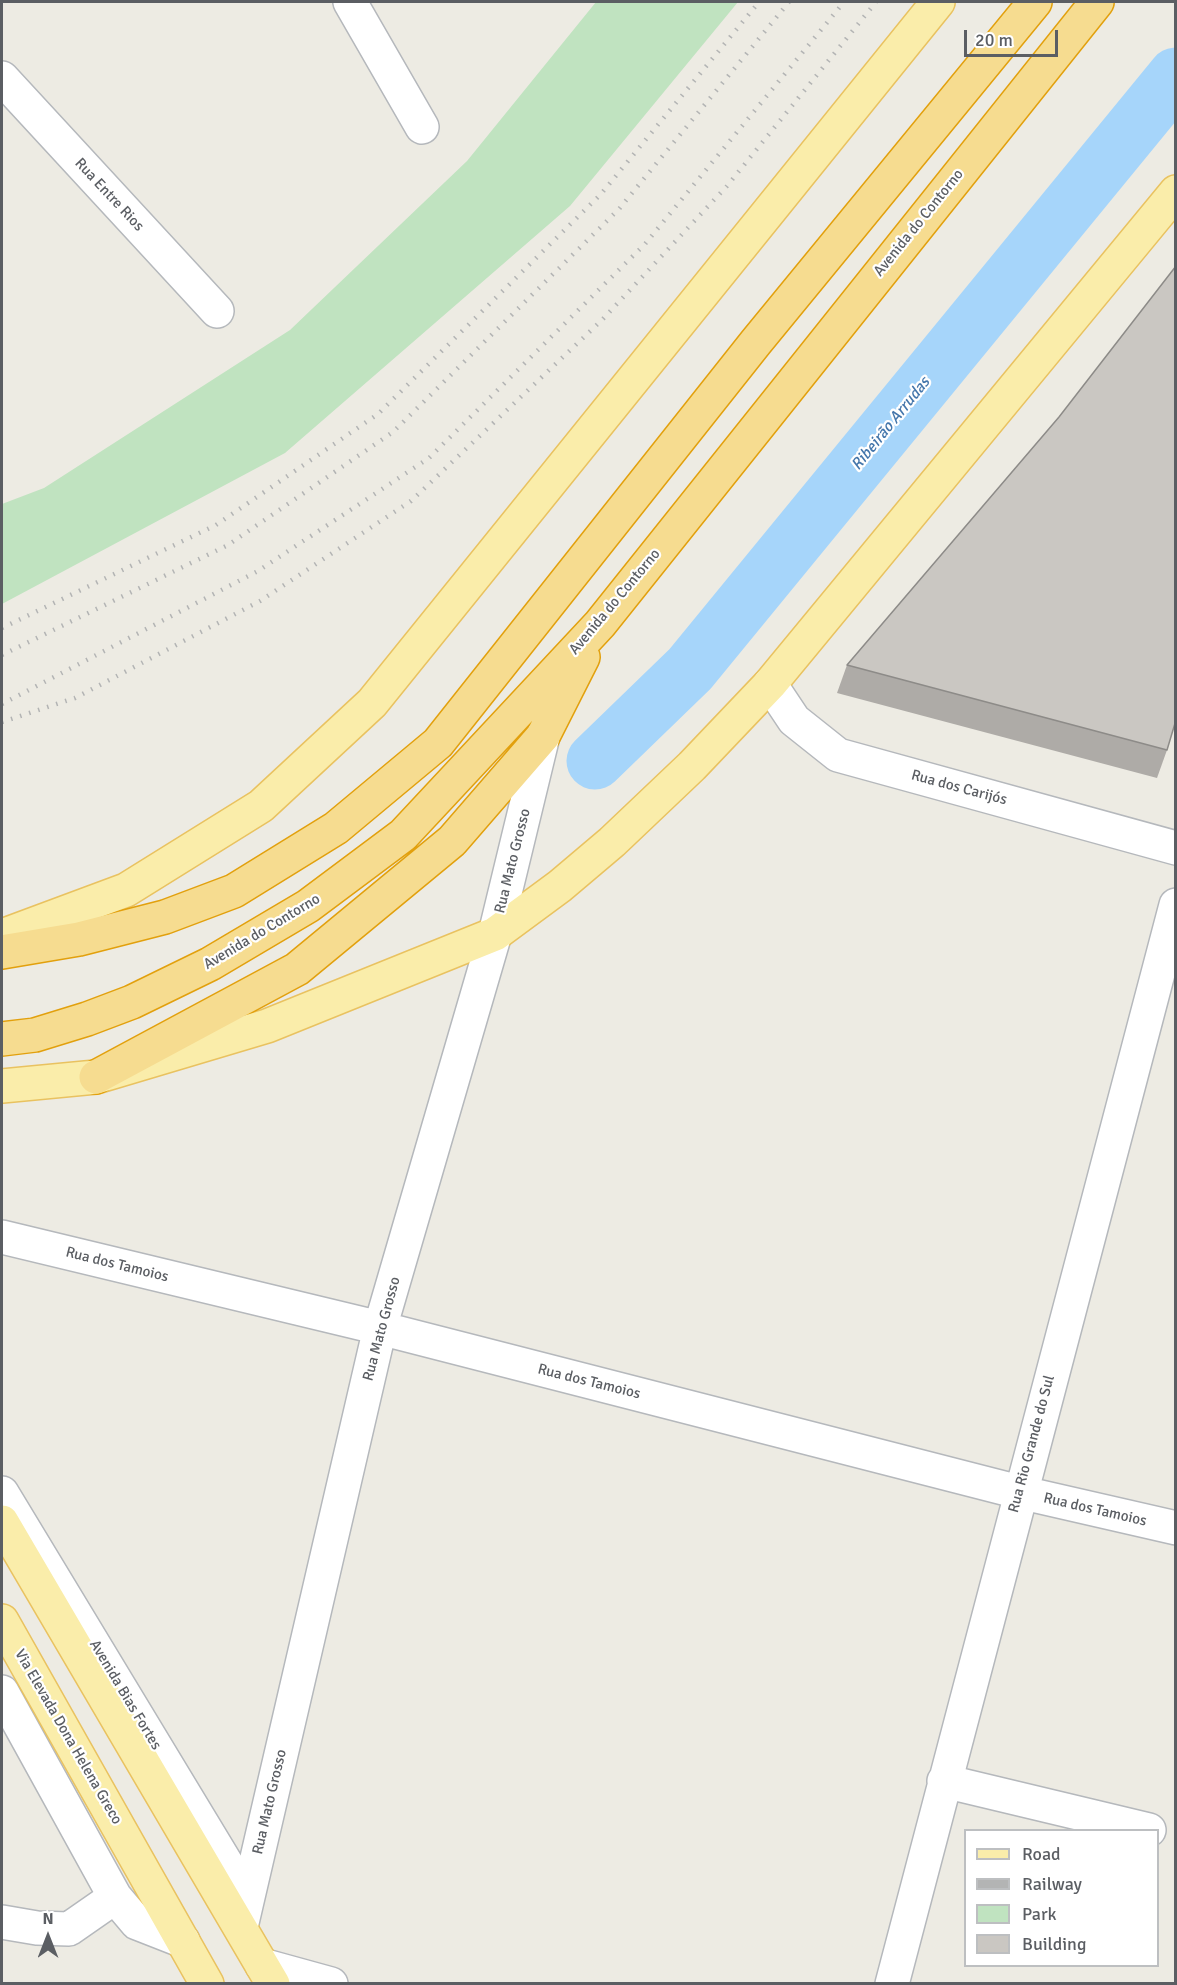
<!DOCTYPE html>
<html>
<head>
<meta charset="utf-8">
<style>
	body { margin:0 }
	#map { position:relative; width:1177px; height:1985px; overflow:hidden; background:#edebe3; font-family:Signika,sans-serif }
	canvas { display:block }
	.frame { position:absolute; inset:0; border:3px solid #5b5e63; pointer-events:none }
	.legend { position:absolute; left:964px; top:1829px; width:195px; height:138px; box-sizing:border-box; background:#fff; border:2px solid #bdbfc1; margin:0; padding:8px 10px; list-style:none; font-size:18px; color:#5b5e63 }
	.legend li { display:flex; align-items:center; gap:12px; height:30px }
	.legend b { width:30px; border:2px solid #bdbfc1 }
	.north { position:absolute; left:18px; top:1907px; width:60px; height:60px; -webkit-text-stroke:4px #fff; paint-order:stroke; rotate:0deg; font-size:16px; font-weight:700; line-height:24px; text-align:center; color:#5b5e63 }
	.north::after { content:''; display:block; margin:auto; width:21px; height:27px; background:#5b5e63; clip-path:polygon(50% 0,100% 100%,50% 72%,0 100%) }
	.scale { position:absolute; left:964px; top:30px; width:94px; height:27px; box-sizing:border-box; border:3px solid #5b5e63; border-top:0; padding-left:8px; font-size:18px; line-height:21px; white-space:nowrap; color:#5b5e63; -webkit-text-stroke:4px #fff; paint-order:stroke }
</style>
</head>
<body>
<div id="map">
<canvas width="1177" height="1985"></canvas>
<div class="frame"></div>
<ul class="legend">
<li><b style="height:8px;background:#faedaa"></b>Road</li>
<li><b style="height:8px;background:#b3b4b4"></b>Railway</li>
<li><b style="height:16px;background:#c0e3c0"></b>Park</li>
<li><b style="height:16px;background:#cac7c2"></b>Building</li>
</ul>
<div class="north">N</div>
<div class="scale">20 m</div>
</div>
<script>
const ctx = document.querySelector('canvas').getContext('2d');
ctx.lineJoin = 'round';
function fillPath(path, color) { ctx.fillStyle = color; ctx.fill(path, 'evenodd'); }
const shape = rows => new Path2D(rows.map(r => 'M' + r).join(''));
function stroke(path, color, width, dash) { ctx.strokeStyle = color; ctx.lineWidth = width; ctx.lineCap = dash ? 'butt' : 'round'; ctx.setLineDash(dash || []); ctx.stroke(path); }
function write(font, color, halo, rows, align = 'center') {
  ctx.font = font + ' Signika,sans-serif'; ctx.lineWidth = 4.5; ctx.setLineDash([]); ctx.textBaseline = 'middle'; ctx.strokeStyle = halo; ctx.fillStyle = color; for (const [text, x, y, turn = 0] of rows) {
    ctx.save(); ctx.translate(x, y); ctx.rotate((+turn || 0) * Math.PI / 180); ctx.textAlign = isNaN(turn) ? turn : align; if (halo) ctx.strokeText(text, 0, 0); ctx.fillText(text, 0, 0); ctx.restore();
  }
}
const green = shape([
	[596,2,738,2,570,206,285,453,2,604,2,504,44,488,290,330,467,161]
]);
const river = shape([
	[595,761,690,669,1176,76]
]);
const minor = shape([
	[350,2,422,127],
	[2,78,217,311],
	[770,684,794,720,838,755,1176,848],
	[2,1237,380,1328,1019,1492,1176,1528],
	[2,1493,226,1863,228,1904],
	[2,1692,115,1897,137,1923,183,1941],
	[944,1781,1149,1830],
	[2,1922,37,1928,69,1929,115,1897],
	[241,1927,380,1328,495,934,543,736],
	[262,1965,331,1984],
	[892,1984,1176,905]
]);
const major = shape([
	[2,936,126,890,261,806,372,703,938,2],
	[2,1086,96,1077,267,1026,495,934,560,886,612,842,692,766,770,684,1176,192],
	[2,1522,273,1984],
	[2,1621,207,1984]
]);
const highway = shape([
	[2,952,79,939,165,917,234,891,336,828,438,743,756,342,1035,2],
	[2,1039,35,1035,87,1019,132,1002,210,964,308,906,403,835,600,624,1097,2],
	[96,1077,297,969,452,841,543,736,583,657]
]);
const rail = shape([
	[2,628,216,525,378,414,601,194,759,2],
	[2,655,228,545,393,432,619,209,789,2],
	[2,704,258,571,429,458,645,244,844,2],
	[2,722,75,698,260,601,411,501,602,320,727,186,876,2]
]);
const wall = shape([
	[847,665,1167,750,1157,778,837,693]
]);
const building = shape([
	[1176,266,1176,720,1167,750,847,665,1059,417,1176,266]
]);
const streetNames = [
	["Rua Entre Rios",109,195,47],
	["Avenida do Contorno",919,223,-51],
	["Avenida do Contorno",615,602,-50],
	["Rua dos Carijós",959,788,15],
	["Rua Mato Grosso",513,861,-76],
	["Avenida do Contorno",262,932,-31],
	["Rua dos Tamoios",117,1265,14],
	["Rua Mato Grosso",382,1329,-75],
	["Rua dos Tamoios",589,1382,14],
	["Rua Rio Grande do Sul",1032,1444,-75],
	["Rua dos Tamoios",1095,1510,13],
	["Avenida Bias Fortes",125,1695,59],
	["Via Elevada Dona Helena Greco",68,1737,60],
	["Rua Mato Grosso",270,1802,-77]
];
const waterNames = [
	["Ribeirão Arrudas",891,424,-51]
];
fillPath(green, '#c0e3c0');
stroke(river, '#a6d5fa', 57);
stroke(minor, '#b5b8bc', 36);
stroke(major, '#e9c260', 36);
stroke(highway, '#e2a00d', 36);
stroke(minor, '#fff', 33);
stroke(major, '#faedaa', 33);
stroke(highway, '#f6dc90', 33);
stroke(rail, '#b3b4b4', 4.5, [1.5, 8]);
fillPath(wall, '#aeaba7');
fillPath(building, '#cac7c2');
stroke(building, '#8d8b88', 1.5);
write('15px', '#5b5e63', '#fff', streetNames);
write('italic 16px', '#4476ab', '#fff', waterNames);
</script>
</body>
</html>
